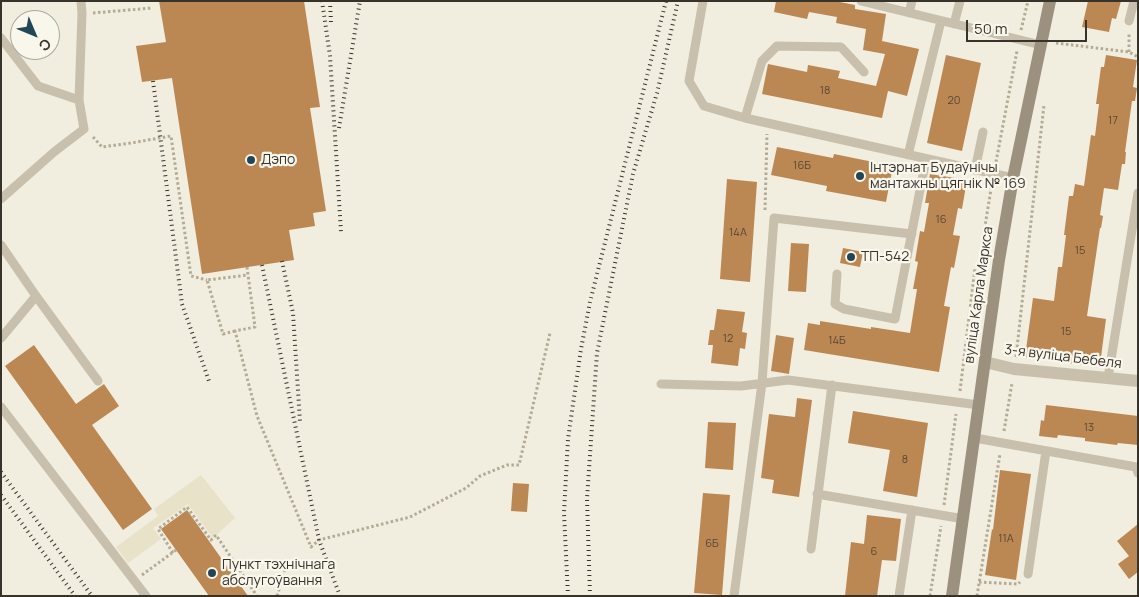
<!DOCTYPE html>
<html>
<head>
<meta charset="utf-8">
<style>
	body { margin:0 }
	#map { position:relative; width:1139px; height:597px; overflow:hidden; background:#f1eddf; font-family:Manrope,sans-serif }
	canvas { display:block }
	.frame { position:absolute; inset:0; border:2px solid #37322a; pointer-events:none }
	.north { position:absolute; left:10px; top:10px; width:50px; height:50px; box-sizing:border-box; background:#f9f6ec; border:1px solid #aba89e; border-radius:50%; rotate:135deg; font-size:14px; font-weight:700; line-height:20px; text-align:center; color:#37322a }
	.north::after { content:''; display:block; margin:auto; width:18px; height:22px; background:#234555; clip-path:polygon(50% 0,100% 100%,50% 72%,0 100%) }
	.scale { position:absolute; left:966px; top:20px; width:121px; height:22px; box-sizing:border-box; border:2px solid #37322a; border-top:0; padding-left:6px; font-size:15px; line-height:18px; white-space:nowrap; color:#37322a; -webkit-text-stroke:4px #f9f6ec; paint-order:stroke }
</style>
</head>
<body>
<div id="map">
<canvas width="1139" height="597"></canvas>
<div class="frame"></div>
<div class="north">С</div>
<div class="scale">50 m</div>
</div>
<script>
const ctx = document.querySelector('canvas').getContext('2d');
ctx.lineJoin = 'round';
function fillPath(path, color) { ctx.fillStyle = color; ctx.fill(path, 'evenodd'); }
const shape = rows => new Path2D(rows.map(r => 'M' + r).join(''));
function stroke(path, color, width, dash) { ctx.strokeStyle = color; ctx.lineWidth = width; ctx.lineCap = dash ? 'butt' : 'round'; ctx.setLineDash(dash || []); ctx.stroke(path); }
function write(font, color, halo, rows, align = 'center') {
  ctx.font = font + ' Manrope,sans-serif'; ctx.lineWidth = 4.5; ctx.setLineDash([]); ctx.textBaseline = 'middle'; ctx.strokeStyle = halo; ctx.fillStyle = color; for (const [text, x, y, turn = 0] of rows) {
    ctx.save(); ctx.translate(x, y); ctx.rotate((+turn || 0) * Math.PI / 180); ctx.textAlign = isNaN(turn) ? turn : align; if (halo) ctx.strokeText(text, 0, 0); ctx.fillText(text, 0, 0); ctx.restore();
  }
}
const plaza = shape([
	[201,475,235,518,213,538,188,504,153,528,161,539,128,563,116,547,158,516,154,509]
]);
const building = shape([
	[159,1,304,1,320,107,310,108,326,211,313,213,315,226,289,230,294,260,202,274,172,78,142,82,136,46,166,42],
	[776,1,835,1,855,5,855,9,886,14,882,41,919,49,907,96,888,91,882,118,762,94,768,64,807,72,808,65,840,71,838,78,876,86,885,54,863,50,866,29,836,23,837,17,809,12,807,19,774,12],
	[1088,1,1121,1,1116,19,1112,18,1109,32,1082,27],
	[946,55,981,63,962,151,927,143],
	[1106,55,1137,60,1133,87,1137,88,1135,101,1132,101,1125,152,1126,152,1125,164,1122,164,1118,190,1104,188,1100,215,1103,216,1101,228,1100,228,1087,316,1106,319,1101,357,1084,355,1083,365,1025,357,1033,298,1054,301,1058,267,1062,267,1066,235,1064,235,1069,196,1073,196,1075,184,1084,186,1091,135,1095,136,1099,104,1096,104,1101,67,1104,67],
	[777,147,833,158,834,154,893,166,886,202,826,191,827,186,771,175],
	[930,174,967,180,962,209,958,208,953,235,960,236,954,268,951,267,944,306,950,307,939,372,804,350,808,323,820,325,820,321,871,329,871,327,910,333,917,289,913,289,918,262,915,261,920,231,924,232,929,203,925,203],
	[727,179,757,182,750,282,720,279],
	[791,243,809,244,806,292,788,291],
	[843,248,863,252,860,267,840,263],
	[717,309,745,312,742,332,747,333,745,349,740,348,738,366,711,363,713,345,708,345,710,330,714,330],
	[776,335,794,338,789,374,771,371],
	[34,345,76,404,104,384,119,406,92,425,152,509,123,530,5,366],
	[797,398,812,400,799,497,772,493,774,480,761,478,769,414,795,417],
	[1046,405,1138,416,1138,445,1118,443,1117,445,1085,441,1085,438,1058,435,1057,438,1039,436,1041,420,1044,421],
	[853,411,928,423,917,497,883,491,890,450,848,443],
	[708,422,736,423,733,470,705,468],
	[1000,470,1031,474,1016,580,985,575,992,529,993,530],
	[513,483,529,484,527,512,511,511],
	[703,493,730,495,722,595,694,593],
	[187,510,248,596,209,596,161,529],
	[867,515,901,519,896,561,882,560,877,596,845,596,851,542,864,544],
	[1138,524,1138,572,1129,579,1118,564,1129,556,1117,541]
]);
const path = shape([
	[93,13,152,8],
	[1021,30,1028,1],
	[1056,43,1129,52,1138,57],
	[1129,52,1129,33],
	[93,137,102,147,131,143,171,136,191,276,207,280],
	[996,162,1017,51],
	[765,210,767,134],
	[990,232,985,226,992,183],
	[247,267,255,327,235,331,257,416,311,547,319,540,410,517,466,488,480,476,507,465,519,465,550,333],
	[235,331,223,334,207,280,248,275],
	[1016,357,1044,105],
	[960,391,975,268,984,259],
	[1004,431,1012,383],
	[944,505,956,414],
	[173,553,158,529,187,507,211,540,216,535,257,596],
	[142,575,176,550],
	[979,582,1018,584,1020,582],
	[277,596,286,566],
	[930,596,941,526],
	[977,596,1000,454]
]);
const service = shape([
	[703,1,689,81,704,106,745,118,1013,178],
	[861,1,1041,45],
	[909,13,912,1],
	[1129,21,1134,1],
	[954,24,960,1],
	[1,38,38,86,79,100],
	[745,118,762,61,777,46,841,47,864,72],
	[908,155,941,21],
	[975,170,983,132],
	[1,199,54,152,84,129,79,100,82,13,81,1],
	[1,245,36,296,1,338],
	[837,274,835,304,844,309,895,319,926,159],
	[36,296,98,381],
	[1108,378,1138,193],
	[661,384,741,386,788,380,979,405],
	[1,407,146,596],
	[975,438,1136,467,1138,473],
	[817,494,964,519],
	[811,549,832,385],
	[1028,574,1046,451],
	[734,596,762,383,774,218,912,234],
	[899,596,912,510]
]);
const minor = shape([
	[985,362,1014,369,1138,381]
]);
const secondary = shape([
	[952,596,999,260,1013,178,1050,1]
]);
const rail = shape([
	[322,1,330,56,341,232],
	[330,1,331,23],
	[153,81,182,304,210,384],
	[339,128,360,1],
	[282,261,293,313,300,422],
	[262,265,319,540,340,596],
	[1,472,92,596],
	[1,495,75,596],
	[568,596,564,513,568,439,581,349,590,302,666,1],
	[590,596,587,499,597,353,633,174,657,93,678,1]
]);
const markers = [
	[251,160,5,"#234555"],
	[860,176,5,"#234555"],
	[851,257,5,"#234555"],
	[212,573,5,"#234555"]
];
const numberNames = [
	["18",825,91],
	["20",954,101],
	["17",1113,121],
	["16Б",802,166],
	["16",941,220],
	["14А",738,233],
	["15",1080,251],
	["15",1066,332],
	["12",728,339],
	["14Б",837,341],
	["13",1089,428],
	["8",905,460],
	["11А",1006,539],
	["6Б",712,544],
	["6",874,552]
];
const poiNames = [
	["Дэпо",261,160],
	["Інтэрнат Будаўнічы",870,168],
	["мантажны цягнік № 169",870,184],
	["ТП-542",861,257],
	["Пункт тэхнічнага",222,565],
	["абслугоўвання",222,581]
];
const streetNames = [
	["вуліца Карла Маркса",979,295,-82],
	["3-я вуліца Бебеля",1063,357,7]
];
fillPath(plaza, '#e7e2c8');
fillPath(building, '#bb8853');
stroke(path, '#b4ab96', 3, [2.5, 2.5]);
stroke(service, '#c8c0ac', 9);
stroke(minor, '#c8c0ac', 12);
stroke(secondary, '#9c907e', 12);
stroke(rail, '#37322a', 4, [1, 4]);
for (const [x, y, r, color] of markers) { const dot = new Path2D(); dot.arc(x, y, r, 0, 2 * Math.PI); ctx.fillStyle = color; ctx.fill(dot); stroke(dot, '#f9f6ec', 2); }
write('11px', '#584834', null, numberNames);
write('14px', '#37322a', '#f9f6ec', poiNames, 'left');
write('14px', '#37322a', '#f9f6ec', streetNames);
</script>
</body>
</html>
